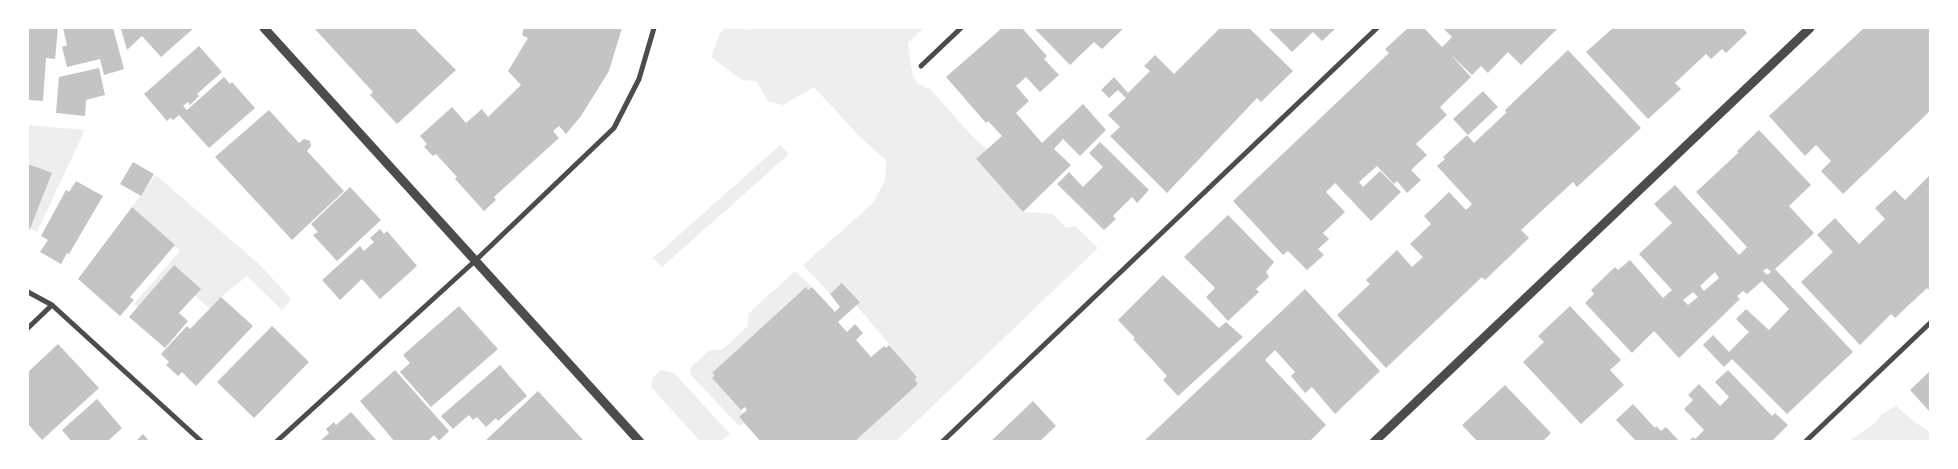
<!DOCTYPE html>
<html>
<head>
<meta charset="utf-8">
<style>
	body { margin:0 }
	#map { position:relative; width:1958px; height:469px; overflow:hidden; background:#fff; font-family:Overpass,sans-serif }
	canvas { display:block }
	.frame { position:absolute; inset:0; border:29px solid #fff; pointer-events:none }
</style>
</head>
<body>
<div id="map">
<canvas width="1958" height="469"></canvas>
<div class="frame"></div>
</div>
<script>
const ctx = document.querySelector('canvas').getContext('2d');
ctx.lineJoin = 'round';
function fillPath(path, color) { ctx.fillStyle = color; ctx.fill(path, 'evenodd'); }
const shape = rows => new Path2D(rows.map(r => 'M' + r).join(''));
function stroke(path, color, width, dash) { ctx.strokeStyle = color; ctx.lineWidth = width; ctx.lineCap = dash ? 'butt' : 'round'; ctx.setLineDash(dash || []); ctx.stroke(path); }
const green = shape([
	[725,28,742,28,745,30,759,28,924,28,908,43,912,72,917,83,930,89,972,136,987,149,976,160,1023,212,1053,214,1066,228,1075,226,1098,248,896,441,854,441,918,384,915,380,917,377,856,305,860,301,843,283,830,294,803,265,872,204,885,181,886,160,859,136,814,87,783,105,768,101,756,81,742,80,711,57,720,33],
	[28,125,85,130,37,232,30,229,52,174,28,164],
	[780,145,789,154,662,267,653,258],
	[156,175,261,266,291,299,282,310,247,276,221,297,210,309,171,274,140,309,134,304,180,251,132,207],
	[795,271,812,287,808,290,806,288,713,373,715,375,712,378,744,413,739,417,744,423,739,426,691,375,690,369,692,366,710,350,721,350,726,346,748,326,748,314],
	[661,370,674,373,730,434,721,441,700,441,651,387,653,377],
	[1896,406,1916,423,1930,432,1930,441,1849,441,1875,423,1882,414]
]);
const building = shape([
	[28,28,58,28,55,59,46,58,43,101,28,100],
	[63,28,113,28,124,69,104,75,100,59,67,67,62,47,67,45],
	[125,28,194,28,161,57,142,36,127,50,121,29],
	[314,28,414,28,456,70,397,124,370,95,373,92],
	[524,28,622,28,609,71,581,116,566,134,559,126,553,131,559,138,494,197,496,200,484,211,455,179,457,177,436,154,433,156,424,147,427,144,420,136,452,107,466,123,482,109,488,117,521,85,508,71,528,38,522,35],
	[1002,28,1022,28,1047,56,1044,59,1059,75,1040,92,1026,77,1016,86,1029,101,1016,113,1042,143,1083,104,1106,130,1080,156,1063,139,1054,149,1071,165,1023,212,976,159,1002,136,988,121,986,123,946,77],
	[1034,28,1124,28,1102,49,1094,42,1070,65],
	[1220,28,1249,28,1293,71,1261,102,1257,98,1167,193,1110,136,1120,127,1108,115,1126,98,1118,90,1109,98,1101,90,1114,77,1128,93,1150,71,1144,66,1155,55,1174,74],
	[1268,28,1336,28,1322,41,1313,32,1292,52],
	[1408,28,1424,28,1442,47,1452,37,1443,28,1558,28,1521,65,1508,52,1488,73,1481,66,1472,75,1450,54,1471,77,1440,107,1447,115,1416,144,1427,155,1411,170,1421,180,1407,193,1397,181,1394,184,1377,166,1359,182,1363,187,1380,171,1401,192,1371,221,1335,183,1326,192,1345,212,1323,233,1329,239,1318,249,1324,255,1307,270,1288,251,1283,255,1233,201,1389,53,1385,49],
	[1613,28,1744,28,1743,28,1747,33,1726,53,1722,49,1711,59,1706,54,1675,83,1681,89,1648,119,1586,52],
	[1864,28,1930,28,1930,111,1843,194,1821,171,1831,161,1816,145,1805,156,1769,116],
	[199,46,222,72,197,94,199,96,190,105,188,102,183,106,187,110,224,77,230,84,232,82,255,108,209,148,179,115,173,120,170,118,167,121,144,94],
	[1568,50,1641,128,1577,187,1573,182,1521,230,1529,238,1485,280,1482,277,1386,368,1337,315,1370,284,1366,280,1397,250,1412,267,1423,257,1410,244,1431,224,1424,216,1449,192,1466,210,1472,204,1437,166,1445,159,1443,157,1467,135,1474,143,1506,113,1505,110],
	[99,68,105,95,86,100,85,116,56,113,59,77],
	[1483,91,1498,107,1468,135,1453,119],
	[269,110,299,143,304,139,310,141,311,146,307,151,344,191,292,240,215,157],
	[1759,130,1811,185,1789,206,1814,233,1775,269,1853,352,1787,414,1732,359,1724,367,1703,345,1713,335,1729,352,1749,332,1736,319,1746,309,1769,330,1789,309,1762,281,1747,294,1743,291,1737,296,1740,299,1679,358,1654,331,1632,353,1585,303,1594,294,1591,290,1615,267,1618,270,1630,260,1663,298,1672,290,1639,254,1672,223,1654,204,1675,185,1739,255,1747,247,1696,192,1738,153,1737,151],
	[1767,268,1771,272,1767,275,1763,271],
	[1715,272,1719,278,1704,291,1700,286],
	[1693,292,1698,297,1688,305,1683,300],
	[1100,142,1149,190,1137,203,1132,197,1113,216,1116,219,1104,230,1057,184,1069,172,1083,187,1103,167,1089,153],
	[133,162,154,174,141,196,120,184],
	[28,164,52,173,30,229,28,228],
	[1930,175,1930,287,1928,290,1927,288,1895,318,1891,314,1860,345,1801,282,1833,252,1817,235,1835,218,1859,244,1885,219,1875,208,1895,190,1905,200],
	[76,181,103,196,69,254,67,253,61,264,40,252,48,240,41,236,66,190,69,192],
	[350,187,381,220,337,261,313,235,318,232,311,224],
	[132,207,175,245,130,297,134,300,120,316,78,279],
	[1228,215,1274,262,1266,272,1269,277,1256,289,1259,292,1228,321,1206,297,1215,288,1184,257],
	[380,229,384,234,387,231,417,266,380,299,362,279,340,300,322,280,360,246,364,251,374,242,370,238],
	[174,265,201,289,179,313,188,321,165,348,129,317],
	[1163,275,1219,328,1226,322,1243,337,1178,396,1163,380,1167,376,1133,339,1135,338,1118,320],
	[842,283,860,302,838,322,847,332,855,324,863,333,856,340,871,357,884,346,886,348,889,345,917,377,915,380,918,384,854,442,761,442,739,417,747,410,745,407,741,410,712,378,715,375,712,373,806,287,808,290,812,287,835,312,840,307,830,294],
	[1305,289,1380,371,1335,414,1312,387,1305,393,1291,376,1295,372,1275,350,1265,360,1326,425,1309,442,1143,442],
	[221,297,253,326,196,386,182,372,178,376,166,365,169,362,161,354,187,326,190,329],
	[459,306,498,349,431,407,400,372,410,363,403,355],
	[1570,306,1621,360,1610,370,1624,385,1581,424,1523,362,1544,342,1538,336],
	[272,326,309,362,254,418,217,382],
	[58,344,99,388,42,440,28,424,28,372],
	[500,365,527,396,498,421,496,418,486,427,477,417,473,420,469,415,453,429,441,416],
	[395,370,449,431,439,441,434,435,427,442,395,442,360,401],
	[1728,370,1772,416,1775,413,1788,425,1771,442,1688,442,1693,437,1695,439,1704,430,1684,409,1693,400,1688,395,1699,384,1720,406,1729,397,1715,382],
	[1930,371,1930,412,1910,390],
	[1505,385,1551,433,1542,442,1478,442,1462,425],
	[538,391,585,442,484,442],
	[97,399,122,428,107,442,72,442,62,430],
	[1033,401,1056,426,1039,442,990,442],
	[1633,404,1655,428,1656,426,1661,431,1666,427,1680,442,1637,442,1616,420],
	[351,412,378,442,319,442,329,433,326,429,334,422,336,425],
	[143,434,150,442,135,442]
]);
const minor = shape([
	[921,66,961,28],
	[28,292,52,305,202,442],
	[28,328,52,305],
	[276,442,476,260,614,128,639,79,654,28],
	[942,442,1377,28],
	[1805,442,1930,323]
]);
const tertiary = shape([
	[264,28,640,442],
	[1374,442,1810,28]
]);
fillPath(green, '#eee');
fillPath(building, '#c4c4c4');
stroke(minor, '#4c4c4c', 5);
stroke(tertiary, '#4c4c4c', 9);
</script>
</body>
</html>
